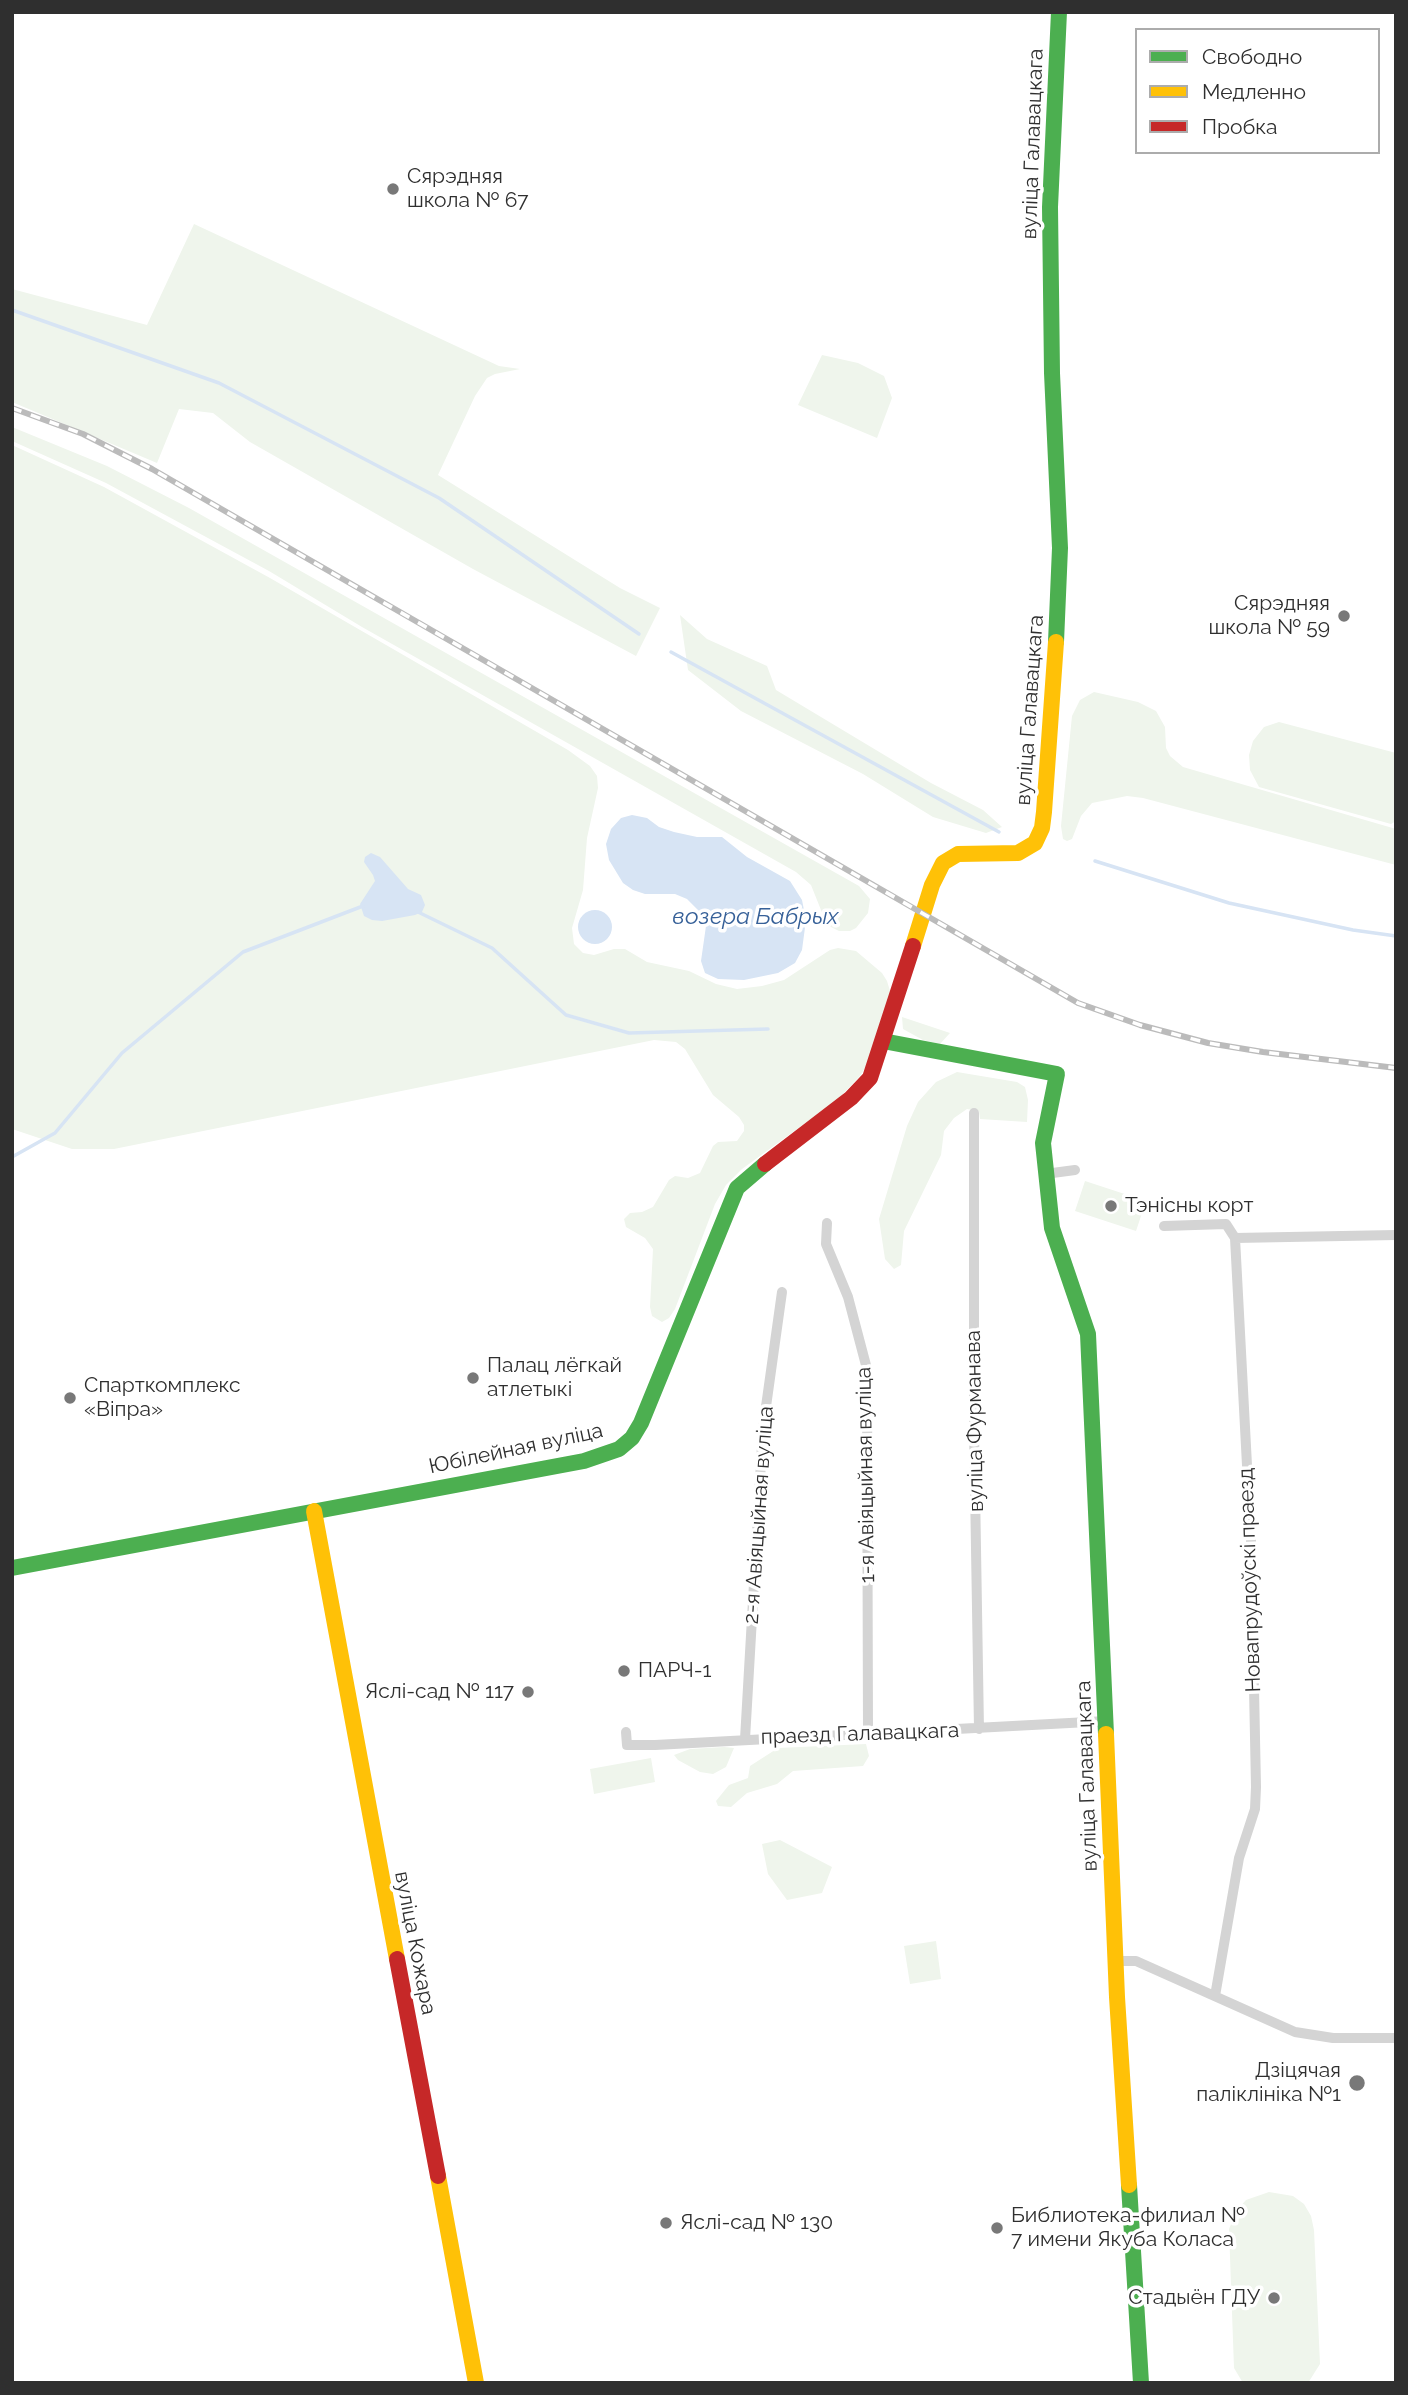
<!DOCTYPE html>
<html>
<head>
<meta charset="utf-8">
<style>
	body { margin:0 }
	#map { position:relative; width:1408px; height:2395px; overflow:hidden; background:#fff; font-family:Raleway,sans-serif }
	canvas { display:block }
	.frame { position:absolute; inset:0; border:14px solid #2f2f2f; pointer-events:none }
	.legend { position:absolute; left:1135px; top:28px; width:245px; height:126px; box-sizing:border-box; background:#fff; border:2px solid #acacac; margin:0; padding:9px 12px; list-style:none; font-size:21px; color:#2f2f2f }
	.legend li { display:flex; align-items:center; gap:14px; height:35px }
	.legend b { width:35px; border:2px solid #acacac }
</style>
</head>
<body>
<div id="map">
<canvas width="1408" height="2395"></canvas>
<div class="frame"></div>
<ul class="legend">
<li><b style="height:9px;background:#4caf50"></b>Свободно</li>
<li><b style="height:9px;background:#ffc107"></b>Медленно</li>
<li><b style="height:9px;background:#c62828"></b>Пробка</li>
</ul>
</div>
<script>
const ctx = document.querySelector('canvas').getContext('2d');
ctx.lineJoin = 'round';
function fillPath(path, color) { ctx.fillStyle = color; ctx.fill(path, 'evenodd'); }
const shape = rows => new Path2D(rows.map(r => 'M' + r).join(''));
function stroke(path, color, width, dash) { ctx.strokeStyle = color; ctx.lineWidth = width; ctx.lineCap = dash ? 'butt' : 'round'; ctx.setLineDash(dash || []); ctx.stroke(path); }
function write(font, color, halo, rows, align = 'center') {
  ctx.font = font + ' Raleway,sans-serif'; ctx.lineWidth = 7; ctx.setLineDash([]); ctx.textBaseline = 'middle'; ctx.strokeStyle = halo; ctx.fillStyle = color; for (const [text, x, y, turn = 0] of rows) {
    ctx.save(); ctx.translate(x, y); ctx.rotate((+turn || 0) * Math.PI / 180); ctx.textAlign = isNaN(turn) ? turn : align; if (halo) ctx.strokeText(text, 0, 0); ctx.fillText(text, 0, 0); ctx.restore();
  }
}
const green = shape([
	[194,224,499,366,520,369,495,374,487,378,475,396,438,475,620,588,660,608,636,656,473,569,250,442,213,413,179,409,157,463,12,402,12,289,147,325],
	[822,355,858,363,884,376,892,398,877,438,798,405],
	[12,427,107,466,189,508,859,886,870,899,868,913,856,928,850,931,839,931,831,927,825,920,811,885,796,872,362,627,269,571,106,483,12,441],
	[12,445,104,487,270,578,568,750,590,766,597,776,598,788,587,838,583,890,572,928,574,944,583,953,594,955,614,949,625,949,647,962,689,971,716,984,737,989,762,986,784,980,830,950,838,948,856,951,882,973,887,981,890,991,888,1002,868,1063,860,1076,837,1100,742,1169,726,1185,715,1204,675,1309,669,1318,662,1322,652,1316,650,1307,653,1249,645,1238,626,1227,624,1219,630,1213,642,1212,653,1207,669,1180,675,1176,688,1178,700,1173,713,1146,718,1142,737,1141,744,1131,744,1125,739,1117,713,1095,685,1049,676,1042,654,1040,114,1149,72,1149,12,1129],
	[680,615,707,639,767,666,776,690,931,783,983,810,1002,827,986,833,933,817,863,774,741,711,688,670],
	[1094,692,1138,702,1156,711,1165,727,1166,748,1170,756,1183,767,1396,829,1396,865,1143,798,1127,796,1092,803,1081,816,1072,839,1067,841,1063,839,1061,826,1072,716,1080,700],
	[1279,722,1396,753,1396,821,1391,824,1259,787,1250,770,1249,755,1253,741,1264,727],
	[902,1017,950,1033,940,1044,923,1040,903,1029],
	[957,1072,1017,1082,1025,1087,1028,1100,1027,1122,980,1119,979,1111,967,1109,954,1118,944,1131,941,1155,904,1231,901,1265,894,1269,885,1259,879,1219,907,1126,918,1102,936,1082],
	[1085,1181,1146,1201,1136,1231,1075,1211],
	[866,1744,869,1756,863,1766,793,1771,777,1784,747,1793,731,1807,718,1806,716,1801,729,1785,748,1778,750,1766,778,1748],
	[724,1747,734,1748,726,1767,713,1774,700,1772,678,1760,674,1755,690,1749],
	[651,1758,655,1782,594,1794,590,1769],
	[780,1840,832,1867,822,1893,787,1900,768,1874,762,1844],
	[936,1941,941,1979,910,1984,904,1946],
	[1269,2192,1293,2196,1304,2204,1311,2216,1314,2230,1320,2364,1308,2383,1243,2383,1234,2368,1229,2229,1237,2210,1246,2200]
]);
const water = shape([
	[632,815,647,818,659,827,674,832,697,837,722,837,747,857,790,881,802,900,806,920,802,950,795,963,778,973,744,980,718,979,705,973,701,961,706,926,699,911,687,899,675,894,645,894,633,890,623,883,609,860,606,844,611,829,621,818],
	[371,853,380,857,408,889,421,895,425,905,422,912,415,915,382,921,372,920,364,916,360,904,375,881,373,875,364,862,365,857],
	'578 927a17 17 0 1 1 34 0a17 17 0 1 1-34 0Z'
]);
const stream = shape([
	[12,310,219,383,439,498,639,634],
	[671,652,999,832],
	[1095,861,1229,903,1353,930,1396,936],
	[418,912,492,948,566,1015,629,1033,768,1029],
	[12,1157,55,1133,122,1053,243,952,363,906]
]);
const street = shape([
	[974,1113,974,1428,979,1729],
	[1045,1174,1075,1170],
	[827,1223,826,1244,848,1297,867,1369,868,1734],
	[1164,1226,1226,1224,1235,1238,1251,1541,1256,1787,1255,1809,1239,1858,1215,1996],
	[1235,1238,1396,1235],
	[626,1732,627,1745,655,1745,1107,1721],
	[745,1739,763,1428,782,1292],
	[1116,1961,1136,1961,1295,2032,1333,2038,1396,2038]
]);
const fast = shape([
	[1056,642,1060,548,1052,373,1050,207,1059,12],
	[883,1041,1057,1074,1043,1143,1052,1228,1088,1334,1106,1734],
	[12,1568,584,1461,619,1449,632,1438,641,1423,737,1188,765,1164],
	[1129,2185,1141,2383]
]);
const slow = shape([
	[913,946,932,885,943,863,958,854,1018,853,1035,843,1042,828,1044,812,1056,642],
	[314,1511,397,1959],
	[1106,1734,1117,1997,1129,2185],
	[438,2176,476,2383]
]);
const jam = shape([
	[765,1164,851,1098,870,1078,913,946],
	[397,1959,438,2176]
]);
const rail = shape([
	[12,408,83,434,152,469,1078,1003,1140,1025,1208,1043,1263,1052,1396,1068]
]);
const markers = [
	[393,189,7,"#787878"],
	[1344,616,7,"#787878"],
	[1111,1206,7,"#787878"],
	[473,1378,7,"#787878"],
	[70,1398,7,"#787878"],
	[624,1671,7,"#787878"],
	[528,1692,7,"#787878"],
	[1357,2083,9,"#787878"],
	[666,2223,7,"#787878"],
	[997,2228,7,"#787878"],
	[1274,2298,7,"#787878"]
];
const streetNames = [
	["вуліца Галавацкага",1033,144,-88],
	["вуліца Галавацкага",1030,710,-86],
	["вуліца Фурманава",975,1421,-91],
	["Юбілейная вуліца",516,1449,-12],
	["1-я Авіяцыйная вуліца",866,1475,-91],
	["2-я Авіяцыйная вуліца",759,1515,-86],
	["Новапрудоўскі праезд",1250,1580,-92],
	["праезд Галавацкага",860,1734,-2],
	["вуліца Галавацкага",1087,1776,-92],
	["вуліца Кожара",415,1943,79]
];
const poiNames = [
	["Сярэдняя",407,177],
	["школа № 67",407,201],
	["Сярэдняя",1330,604,"right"],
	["школа № 59",1330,628,"right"],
	["Тэнісны корт",1125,1206],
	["Палац лёгкай",487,1366],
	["атлетыкі",487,1390],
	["Спарткомплекс",84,1386],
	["«Віпра»",84,1410],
	["ПАРЧ-1",638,1671],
	["Яслі-сад № 117",514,1692,"right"],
	["Дзіцячая",1341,2071,"right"],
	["паліклініка №1",1341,2095,"right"],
	["Библиотека-филиал №",1011,2216],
	["7 имени Якуба Коласа",1011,2240],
	["Яслі-сад № 130",680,2223],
	["Стадыён ГДУ",1260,2298,"right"]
];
const waterNames = [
	["возера Бабрых",755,917]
];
fillPath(green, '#eff5ec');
fillPath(water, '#d7e4f4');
stroke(stream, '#d7e4f4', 3.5);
stroke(street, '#d4d4d4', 10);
stroke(fast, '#4caf50', 16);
stroke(slow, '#ffc107', 16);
stroke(jam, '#c62828', 16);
stroke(rail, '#bbb', 6);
stroke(rail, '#fff', 3.5, [10]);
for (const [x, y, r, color] of markers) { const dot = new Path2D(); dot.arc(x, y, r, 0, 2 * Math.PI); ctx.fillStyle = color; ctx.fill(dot); stroke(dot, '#fff', 2.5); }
write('21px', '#2f2f2f', '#fff', streetNames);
write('21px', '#2f2f2f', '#fff', poiNames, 'left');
write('italic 23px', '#366098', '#fff', waterNames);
</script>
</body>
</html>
